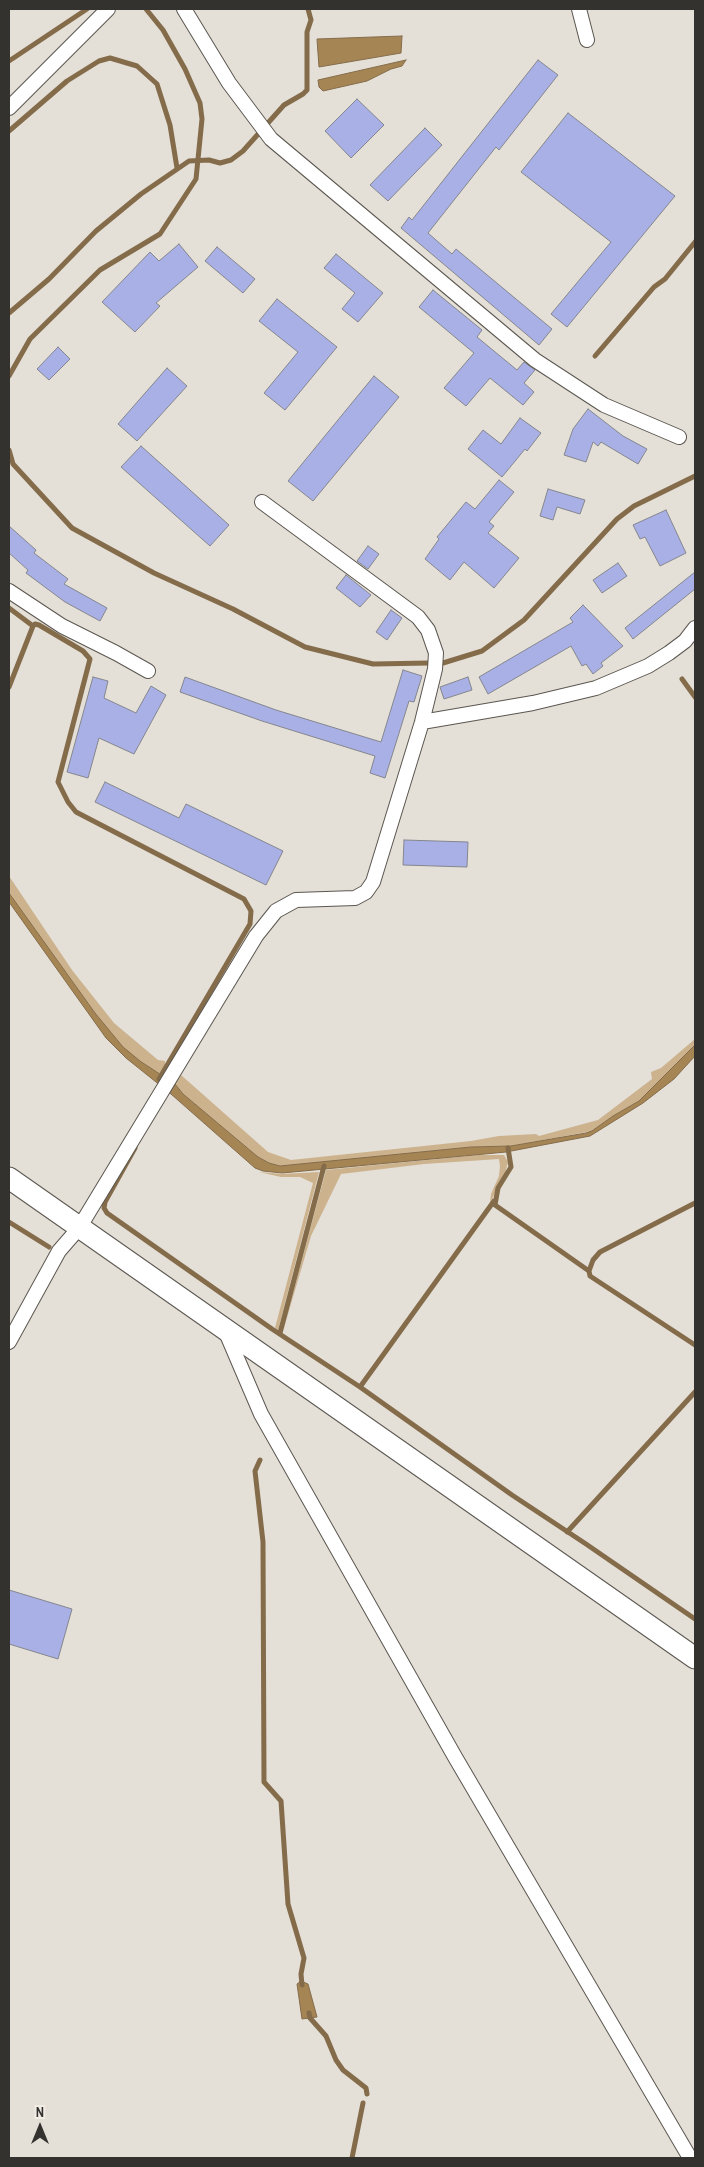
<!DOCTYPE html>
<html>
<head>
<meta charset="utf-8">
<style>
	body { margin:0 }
	#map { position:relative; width:704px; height:2167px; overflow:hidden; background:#e4dfd7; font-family:"Archivo Narrow",sans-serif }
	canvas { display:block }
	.frame { position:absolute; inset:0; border:10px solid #34322f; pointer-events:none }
	.north { position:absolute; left:15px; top:2102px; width:50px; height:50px; -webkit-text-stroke:4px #f1ece4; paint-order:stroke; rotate:0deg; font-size:14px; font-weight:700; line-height:20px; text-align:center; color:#34322f }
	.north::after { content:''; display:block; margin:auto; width:18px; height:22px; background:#34322f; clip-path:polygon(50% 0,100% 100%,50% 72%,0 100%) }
</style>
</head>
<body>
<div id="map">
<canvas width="704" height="2167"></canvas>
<div class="frame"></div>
<div class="north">N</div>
</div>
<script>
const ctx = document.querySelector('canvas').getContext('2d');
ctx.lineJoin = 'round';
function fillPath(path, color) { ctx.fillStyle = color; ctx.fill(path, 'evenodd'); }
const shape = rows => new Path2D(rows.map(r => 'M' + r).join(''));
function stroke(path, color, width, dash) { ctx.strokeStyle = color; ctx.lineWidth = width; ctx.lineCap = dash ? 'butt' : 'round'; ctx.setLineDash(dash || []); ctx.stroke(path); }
const green = shape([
	[9,876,72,970,114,1023,158,1060,165,1061,165,1067,160,1074,127,1052,95,1013,9,893],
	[695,1039,695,1045,655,1087,639,1101,613,1116,592,1131,511,1146,471,1147,294,1166,281,1166,269,1163,258,1157,183,1094,175,1084,181,1075,268,1152,291,1160,471,1141,499,1136,536,1134,539,1136,598,1120,652,1079,651,1072,661,1068],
	[478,1155,504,1155,508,1162,505,1173,490,1203,491,1194,499,1176,500,1166,499,1159,424,1164,341,1174,311,1236,283,1331,326,1170],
	[259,1172,282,1174,319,1172,278,1330,275,1328,313,1183,300,1177,281,1177]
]);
const water = shape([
	[402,36,401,53,319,67,317,39,402,36],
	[406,60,402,66,391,69,367,81,323,91,319,87,318,80,406,60],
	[9,893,95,1013,123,1047,140,1061,175,1084,183,1094,258,1157,269,1163,280,1166,471,1147,511,1146,586,1133,592,1131,613,1116,639,1101,695,1045,695,1056,674,1079,643,1103,590,1136,506,1152,282,1173,263,1171,255,1168,171,1094,126,1058,106,1038,9,902,9,893],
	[301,1981,308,1984,317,2017,302,2019,297,1984,301,1981]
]);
const stream = shape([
	[9,61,87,9],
	[9,131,67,81,99,61,110,58,137,66,157,84,170,125,177,168],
	[9,313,49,279,96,231,141,194,189,161,209,160,220,163,231,160,243,151,284,105,303,94,307,90,307,32,311,20,308,9],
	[595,356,654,287,665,279,695,242],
	[9,376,30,339,100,270,160,234,196,179,202,119,200,103,185,69,163,30,146,9],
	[9,450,13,464,72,528,154,573,233,609,305,647,373,664,429,663],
	[9,608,33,626,35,624,39,625,83,651,90,659,58,782,68,802,76,812,244,899,251,911,250,924,159,1079],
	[443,663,482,651,524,620,617,519,634,506,695,476],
	[682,679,695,697],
	[9,687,33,626],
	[135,1148,105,1202,104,1208,107,1213,272,1329,360,1387,512,1495,586,1544,695,1619],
	[508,1148,511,1167,498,1188,495,1205,589,1271,590,1276,695,1345],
	[9,1222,49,1247],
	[589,1271,593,1260,600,1252,695,1203],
	[280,1333,324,1166],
	[360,1387,494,1201],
	[260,1460,255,1471,263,1542,264,1782,281,1801,288,1904,304,1958,301,1974,302,1985],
	[567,1532,695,1392],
	[309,2013,310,2018,326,2036,336,2060,343,2070,366,2088,367,2094],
	[352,2158,363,2103]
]);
const building = shape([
	[538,60,558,75,499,150,496,147,428,233,452,254,456,249,552,329,539,345,401,228,409,217,412,220,538,60],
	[357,99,384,125,351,158,325,131,357,99],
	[568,113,675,196,567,327,551,314,611,242,521,172,568,113],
	[425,128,442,145,388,201,370,185,425,128],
	[179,244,198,267,156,303,160,306,135,332,102,302,150,252,159,261,179,244],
	[217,247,255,279,243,293,205,261,217,247],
	[336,254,383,293,358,322,342,309,355,293,324,268,336,254],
	[433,290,482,330,477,337,517,370,524,362,535,370,524,383,534,392,523,405,490,378,466,406,444,388,474,353,419,307,433,290],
	[277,299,337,347,285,410,264,393,298,352,259,321,277,299],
	[58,347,70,359,49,380,37,369,58,347],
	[167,368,187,386,137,441,118,424,167,368],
	[374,376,399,397,313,501,288,481,374,376],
	[588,409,623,436,647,449,638,464,601,442,598,446,593,442,586,462,564,455,573,429,588,409],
	[520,418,541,433,527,451,525,449,502,477,468,449,483,430,501,444,520,418],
	[141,446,229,525,210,546,121,467,141,446],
	[499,480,514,492,489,522,494,526,488,533,519,558,494,588,464,562,450,580,425,559,439,539,437,537,466,502,475,509,499,480],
	[548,489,585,500,580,514,557,507,553,520,540,516,548,489],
	[666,510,686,553,660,566,645,537,640,539,633,525,666,510],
	[9,526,36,550,34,553,68,579,64,584,107,608,100,621,65,602,26,573,28,570,9,553,9,526],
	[368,546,379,554,368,569,357,561,368,546],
	[618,563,627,576,602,593,593,580,618,563],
	[695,572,695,589,633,639,625,628,695,572],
	[346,575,371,595,360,607,336,588,346,575],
	[583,605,623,646,601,663,603,666,593,674,586,664,582,666,571,646,488,694,479,677,573,622,570,618,583,605],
	[391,610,402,618,387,640,376,632,391,610],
	[403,670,422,676,414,702,409,701,385,778,370,773,375,756,262,721,180,692,185,677,276,710,381,742,403,670],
	[93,677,108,681,104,698,136,713,151,686,166,695,134,754,99,738,88,778,67,772,93,677],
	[468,677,472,690,444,699,440,687,468,677],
	[105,782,179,818,186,804,283,851,266,885,95,802,105,782],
	[404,840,468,842,467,867,403,865,404,840],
	[9,1590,72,1609,58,1659,9,1644,9,1590]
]);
const street = shape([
	[184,9,229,83,271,139,535,360,604,405,679,437],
	[579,9,587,40],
	[9,108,108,9],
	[9,591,62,626,116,653,148,671],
	[422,722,533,703,596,688,648,666,669,653,685,641,695,628],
	[225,1330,261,1414,455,1757,690,2158],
	[9,1342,59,1251,79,1228,256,936,276,911,296,900,355,898,366,892,373,882,422,722,435,669,436,653,428,630,418,617,262,502]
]);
const primary = shape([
	[9,1178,695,1658]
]);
fillPath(green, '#ccb28d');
fillPath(water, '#a68555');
stroke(water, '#846c4a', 1);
stroke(stream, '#846c4a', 5);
fillPath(building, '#a9b0e5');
stroke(building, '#84868d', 1);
stroke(street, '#5b5750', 16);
stroke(primary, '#5b5750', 23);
stroke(street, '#fff', 14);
stroke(primary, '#fff', 21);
</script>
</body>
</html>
